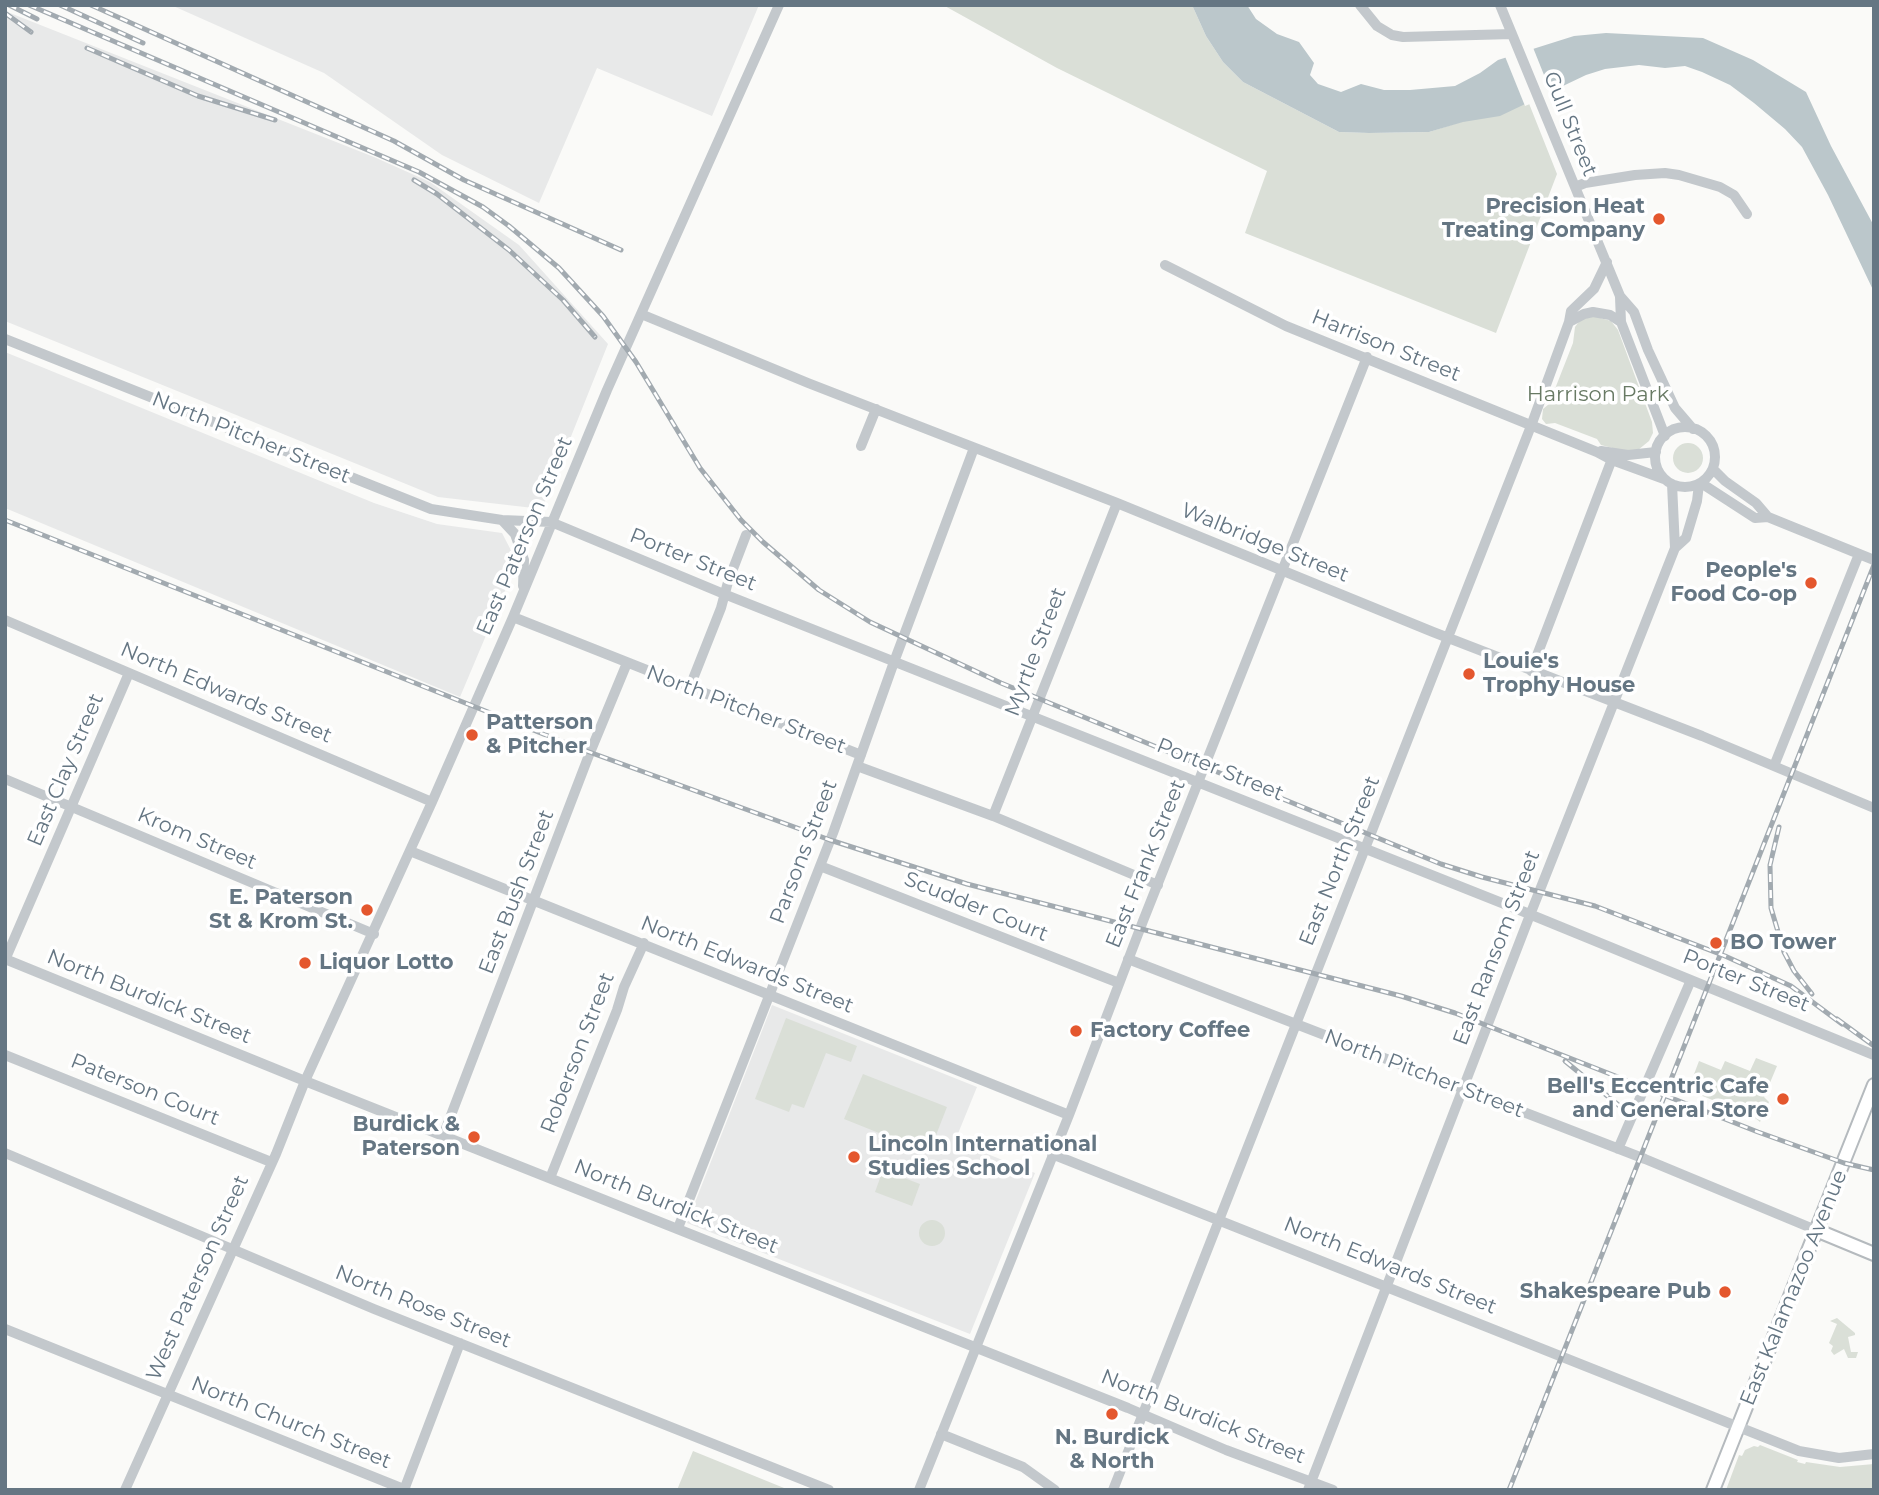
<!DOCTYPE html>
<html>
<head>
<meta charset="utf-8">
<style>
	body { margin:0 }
	#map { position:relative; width:1879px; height:1495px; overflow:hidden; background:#fafaf8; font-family:Montserrat,sans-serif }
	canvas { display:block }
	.frame { position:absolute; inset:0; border:7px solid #657683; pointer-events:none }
</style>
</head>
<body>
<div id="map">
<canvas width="1879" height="1495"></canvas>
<div class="frame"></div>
</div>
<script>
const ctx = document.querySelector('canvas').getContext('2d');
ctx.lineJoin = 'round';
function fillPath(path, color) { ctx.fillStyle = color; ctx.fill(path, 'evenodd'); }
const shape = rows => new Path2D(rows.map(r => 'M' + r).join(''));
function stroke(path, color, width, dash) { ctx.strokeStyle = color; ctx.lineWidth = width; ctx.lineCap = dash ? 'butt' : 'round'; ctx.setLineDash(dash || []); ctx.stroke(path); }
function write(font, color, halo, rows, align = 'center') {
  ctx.font = font + ' Montserrat,sans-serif'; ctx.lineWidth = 7; ctx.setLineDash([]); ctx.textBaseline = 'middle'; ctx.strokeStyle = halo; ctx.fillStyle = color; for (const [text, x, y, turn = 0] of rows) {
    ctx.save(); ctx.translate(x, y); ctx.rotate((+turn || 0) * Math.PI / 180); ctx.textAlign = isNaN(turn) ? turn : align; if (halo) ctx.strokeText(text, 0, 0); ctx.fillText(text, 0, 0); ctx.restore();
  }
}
const built = shape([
	[171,5,759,5,712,116,597,68,539,203,442,155,324,73],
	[5,11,374,157,430,182,519,245,608,344,542,509,438,497,5,321],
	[5,352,374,503,437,524,502,533,517,562,460,697,5,508],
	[772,1005,977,1087,955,1141,1035,1173,970,1334,687,1223]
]);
const green = shape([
	[943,5,1192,5,1206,36,1223,62,1243,82,1339,132,1369,133,1429,132,1528,101,1557,174,1496,333,1245,233,1267,171,1057,68],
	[1593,316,1611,321,1618,330,1652,422,1653,433,1649,441,1638,450,1624,451,1601,445,1597,439,1555,423,1546,424,1542,419,1543,409,1549,404,1573,343,1575,327,1580,320],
	'1673 458a15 15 0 1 1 30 0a15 15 0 1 1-30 0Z',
	[786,1018,857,1046,851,1062,826,1053,804,1108,792,1104,789,1112,755,1099],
	[1756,1058,1777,1066,1764,1097,1769,1102,1760,1122,1754,1117,1688,1090,1699,1061,1721,1070,1725,1061,1750,1071],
	[863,1074,947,1107,929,1153,844,1119],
	[883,1170,920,1184,912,1206,875,1192],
	'919 1233a13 13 0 1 1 26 0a13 13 0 1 1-26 0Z',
	[1837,1318,1855,1333,1855,1335,1848,1337,1851,1352,1858,1352,1856,1358,1848,1358,1844,1349,1834,1355,1831,1351,1833,1346,1829,1343,1837,1324,1830,1321],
	[1760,1445,1798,1460,1797,1462,1805,1464,1806,1462,1840,1467,1874,1464,1874,1490,1726,1490,1739,1455,1742,1456,1745,1450,1754,1446,1758,1447],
	[693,1451,789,1490,677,1490]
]);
const water = shape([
	[1192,5,1247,5,1256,19,1277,34,1299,42,1314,63,1310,75,1318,84,1341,92,1361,84,1384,90,1410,90,1455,86,1480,73,1498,60,1574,36,1606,33,1703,38,1753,60,1806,92,1831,146,1874,226,1874,292,1828,195,1802,147,1785,129,1754,103,1730,85,1702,72,1685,66,1665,68,1639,65,1605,69,1586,75,1500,116,1463,122,1429,132,1369,133,1339,132,1243,82,1223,62,1206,36]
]);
const pier = shape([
	[1532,45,1552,95,1525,106,1504,54]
]);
const minor = shape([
	[1360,5,1377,26,1392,35,1403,37,1512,34],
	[1500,5,1620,296,1634,312,1648,350,1675,408,1693,429],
	[1575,187,1585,183,1635,175,1665,173,1679,175,1720,187,1734,195,1747,214],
	[1165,265,1286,326,1597,452,1612,460,1664,479],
	[1620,297,1621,322,1665,436],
	[641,314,808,383,1117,503,1433,632,1702,736,1874,808],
	[1569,322,1584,314,1593,312,1610,315,1621,322],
	[5,339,431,509,502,520,551,522,724,594,1517,909,1874,1055],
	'1655 457a30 30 0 1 1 60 0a30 30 0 1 1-60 0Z',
	[861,446,876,409],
	[1601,451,1628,455,1656,452],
	[1713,469,1725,481,1756,503,1768,517],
	[1701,483,1755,518,1768,517,1874,560],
	[1672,484,1675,548],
	[502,520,515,534,524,560,523,586],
	[513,617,861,755],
	[5,620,432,802],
	[1531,671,1612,459],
	[689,689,721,608,728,582,746,535],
	[857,766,993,816,1158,885],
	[1774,766,1859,554],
	[5,779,374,934],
	[993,816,1117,503],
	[410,851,1069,1115],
	[820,866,1119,983],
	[5,959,305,1081,1128,1408,1226,1450,1333,1490],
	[1128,959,1645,1159,1816,1230],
	[5,960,129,673],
	[5,1055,271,1162],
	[443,1136,589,755,627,663],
	[1618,1149,1691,980],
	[5,1153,374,1309,829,1490],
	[1052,1154,1799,1451,1839,1458,1874,1454],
	[550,1178,617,1010,624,987,644,943],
	[678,1228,833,833,894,662,974,448],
	[5,1329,406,1490],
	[941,1434,1023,1467,1055,1490],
	[125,1490,276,1154,305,1081,432,802,513,617,607,390,779,5],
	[404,1490,460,1343],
	[919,1490,1069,1115,1143,921,1367,357],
	[1113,1490,1531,426,1569,322,1571,311,1594,289,1607,262],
	[1308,1490,1530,915,1675,548,1686,538,1697,501,1699,484]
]);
const major = shape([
	[1816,1230,1874,1254],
	[1713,1490,1874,1085]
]);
const rail = shape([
	[9,5,37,19],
	[29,5,419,172,483,207,509,226,559,268,603,316,636,362,700,468,741,520,763,542,819,590,870,622,1001,683,1441,864,1482,877,1595,906,1725,956,1791,986,1842,1024],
	[60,5,143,43],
	[91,5,394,141,464,180,621,250],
	[5,13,31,32],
	[87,48,198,96,275,120],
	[414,180,437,194,509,250,563,300,595,337],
	[5,520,581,749,830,840,967,884,1401,996,1455,1013,1758,1132,1844,1163,1874,1170],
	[1779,827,1770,865,1771,908,1784,952,1794,971,1812,994],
	[1837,1019,1874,1046],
	[1565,1061,1622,1108],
	[1509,1490,1874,565]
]);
const markers = [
	[1659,219,7,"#e4572e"],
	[1811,583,7,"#e4572e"],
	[1469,674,7,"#e4572e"],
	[472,735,7,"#e4572e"],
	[367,910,7,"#e4572e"],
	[1716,943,7,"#e4572e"],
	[305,963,7,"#e4572e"],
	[1076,1031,7,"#e4572e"],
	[1783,1099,7,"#e4572e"],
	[474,1137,7,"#e4572e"],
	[854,1157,7,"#e4572e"],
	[1725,1292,7,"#e4572e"],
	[1112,1414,7,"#e4572e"]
];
const streetNames = [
	["Gull Street",1570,124,68],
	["Harrison Street",1386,346,22],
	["North Pitcher Street",251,438,22],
	["East Paterson Street",525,536,-67],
	["Walbridge Street",1265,543,22],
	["Porter Street",693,560,22],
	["Myrtle Street",1036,652,-69],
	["North Edwards Street",226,693,23],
	["North Pitcher Street",746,710,21],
	["East Clay Street",66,770,-67],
	["Porter Street",1220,770,22],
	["Krom Street",197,839,23],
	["Parsons Street",804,852,-69],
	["East North Street",1340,861,-68],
	["East Frank Street",1146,864,-68],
	["East Bush Street",517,892,-69],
	["Scudder Court",976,907,22],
	["East Ransom Street",1497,948,-69],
	["North Edwards Street",747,965,22],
	["Porter Street",1746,981,22],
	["North Burdick Street",149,997,22],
	["Roberson Street",578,1053,-69],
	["North Pitcher Street",1424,1074,21],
	["Paterson Court",145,1090,22],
	["North Burdick Street",676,1207,22],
	["North Edwards Street",1390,1266,22],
	["West Paterson Street",198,1278,-66],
	["East Kalamazoo Avenue",1794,1288,-68],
	["North Rose Street",423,1307,22],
	["North Burdick Street",1203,1417,22],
	["North Church Street",291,1423,22]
];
const poiNames = [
	["Precision Heat",1645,207],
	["Treating Company",1645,231],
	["People's",1797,571],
	["Food Co-op",1797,595],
	["Louie's",1483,662,"left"],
	["Trophy House",1483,686,"left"],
	["Patterson",486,723,"left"],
	["& Pitcher",486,747,"left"],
	["E. Paterson",353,898],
	["St & Krom St.",353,922],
	["BO Tower",1730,943,"left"],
	["Liquor Lotto",319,963,"left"],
	["Factory Coffee",1090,1031,"left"],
	["Bell's Eccentric Cafe",1769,1087],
	["and General Store",1769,1111],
	["Burdick &",460,1125],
	["Paterson",460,1149],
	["Lincoln International",868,1145,"left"],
	["Studies School",868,1169,"left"],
	["Shakespeare Pub",1711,1292],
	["N. Burdick",1112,1438,"center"],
	["& North",1112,1462,"center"]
];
const parkNames = [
	["Harrison Park",1598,395]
];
fillPath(built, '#e8e9e9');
fillPath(green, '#dadfd7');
fillPath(water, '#bbc7cb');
fillPath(pier, '#fafaf8');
stroke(major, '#b5babe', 16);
stroke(minor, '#c3c8cc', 10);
stroke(major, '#fff', 12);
stroke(rail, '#a2aab0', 5);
stroke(rail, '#fff', 2.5, [8]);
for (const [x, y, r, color] of markers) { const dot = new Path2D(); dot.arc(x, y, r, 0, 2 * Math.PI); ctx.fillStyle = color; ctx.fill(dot); stroke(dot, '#fff', 2.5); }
write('21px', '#657683', '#fff', streetNames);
write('bold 21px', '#657683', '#fff', poiNames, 'right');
write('21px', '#687a64', '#fff', parkNames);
</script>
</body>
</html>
